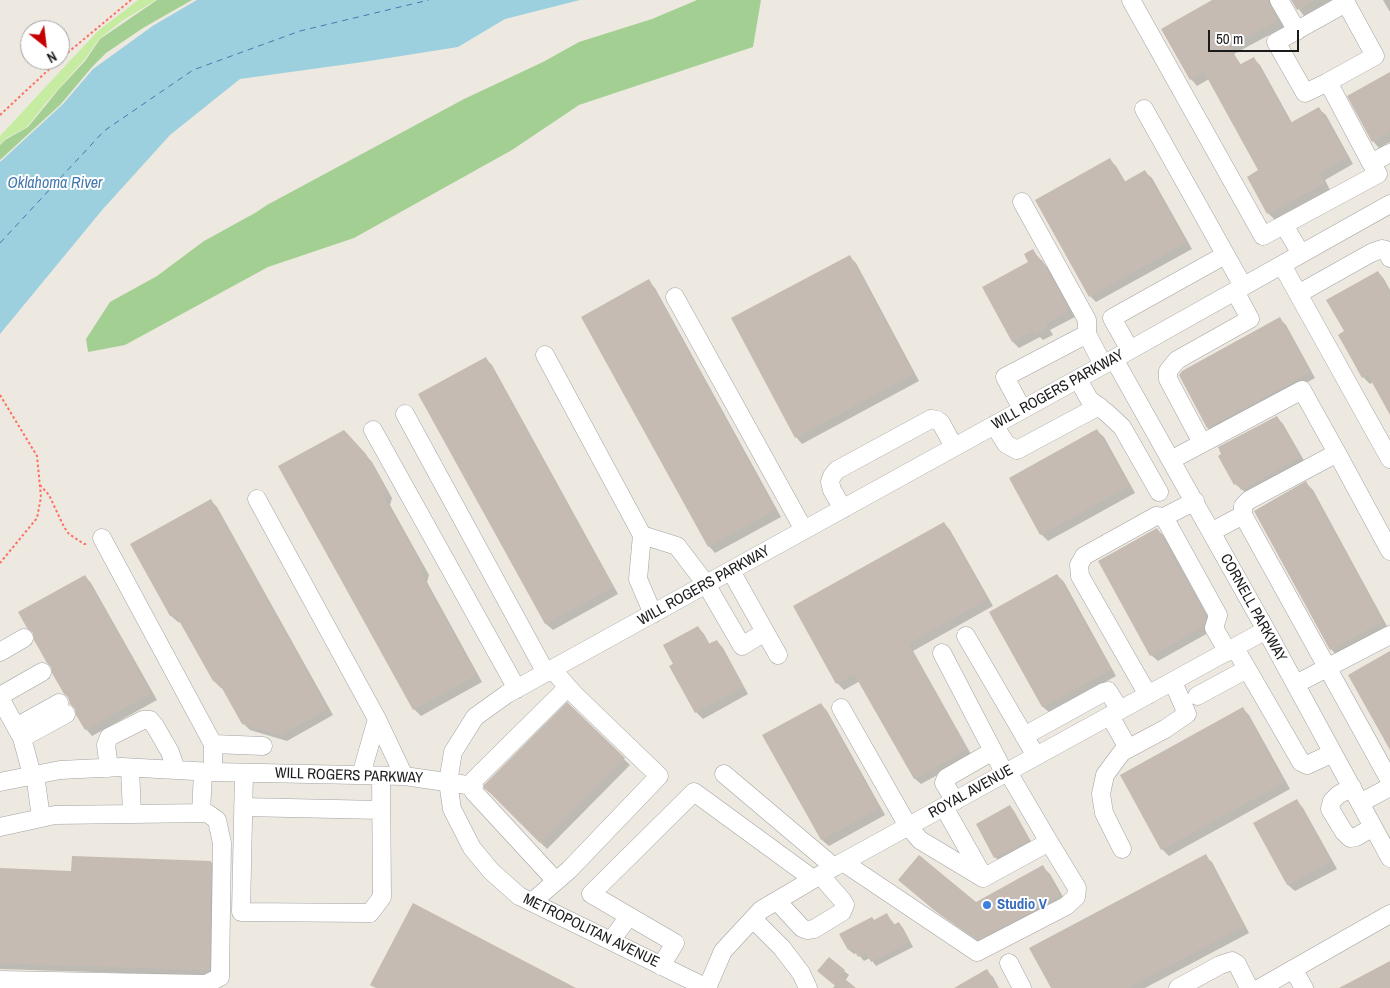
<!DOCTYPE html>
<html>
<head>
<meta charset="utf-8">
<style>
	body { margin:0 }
	#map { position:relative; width:1390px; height:988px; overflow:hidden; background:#ede9e0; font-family:"Archivo Narrow",sans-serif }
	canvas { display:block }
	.north { position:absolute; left:20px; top:20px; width:50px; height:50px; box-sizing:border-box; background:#fff; border:1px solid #a4a4a4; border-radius:50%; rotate:151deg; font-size:14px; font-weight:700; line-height:20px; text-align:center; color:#1b1b1b }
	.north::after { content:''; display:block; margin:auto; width:18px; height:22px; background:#c60000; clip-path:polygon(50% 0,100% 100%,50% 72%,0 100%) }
	.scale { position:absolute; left:1208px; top:30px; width:91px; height:22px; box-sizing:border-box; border:2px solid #1b1b1b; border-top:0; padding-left:6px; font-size:15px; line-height:18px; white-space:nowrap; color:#1b1b1b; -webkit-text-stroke:4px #fff; paint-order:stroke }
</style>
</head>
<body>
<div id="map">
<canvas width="1390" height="988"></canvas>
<div class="north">N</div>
<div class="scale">50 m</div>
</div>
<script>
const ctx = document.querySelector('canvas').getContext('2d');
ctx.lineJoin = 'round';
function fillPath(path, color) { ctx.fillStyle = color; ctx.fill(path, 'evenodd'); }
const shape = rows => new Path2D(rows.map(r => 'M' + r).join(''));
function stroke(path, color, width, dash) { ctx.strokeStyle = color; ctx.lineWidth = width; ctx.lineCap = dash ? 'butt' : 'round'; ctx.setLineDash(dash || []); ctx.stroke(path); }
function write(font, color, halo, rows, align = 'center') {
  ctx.font = font + ' "Archivo Narrow",sans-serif'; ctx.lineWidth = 4; ctx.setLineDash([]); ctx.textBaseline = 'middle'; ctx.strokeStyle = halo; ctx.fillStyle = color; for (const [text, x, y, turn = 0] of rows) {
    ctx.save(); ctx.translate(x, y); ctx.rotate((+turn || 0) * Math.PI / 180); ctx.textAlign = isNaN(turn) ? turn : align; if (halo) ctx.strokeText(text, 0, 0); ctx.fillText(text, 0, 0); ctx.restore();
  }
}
const grass = shape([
	[138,0,156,0,122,21,99,39,85,59,45,104,27,127,5,139,0,144,0,136,79,51,98,31]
]);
const forest = shape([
	[157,0,192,0,143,28,106,53,92,67,61,104,0,160,0,145,5,140,28,127,59,89,85,61,100,39],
	[697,0,761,0,753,47,579,105,512,150,354,238,268,267,125,345,88,352,86,339,110,302,157,276,204,241,255,213,267,205,464,99,543,62,579,42,652,19]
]);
const water = shape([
	[197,0,580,0,505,19,458,47,363,62,240,79,170,135,103,209,0,334,0,162,63,104,93,69,154,25]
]);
const shadow = shape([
	[1215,0,1278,0,1274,8,1284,27,1234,54,1241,65,1253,58,1260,65,1292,123,1319,109,1326,115,1353,164,1325,180,1330,190,1275,220,1268,213,1260,171,1209,79,1197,86,1191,79],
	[1292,0,1332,0,1304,16],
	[1383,0,1390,0,1390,12],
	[1390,74,1390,142,1379,148,1373,141],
	[1110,160,1116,166,1126,183,1145,172,1152,178,1192,249,1096,302,1090,296],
	[1033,251,1048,268,1075,317,1050,330,1053,335,1043,340,1040,337,1019,348,1013,342,984,288,1030,262],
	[849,256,856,263,919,381,802,444,796,437],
	[1378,272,1384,279,1390,290,1390,409,1373,382,1370,384,1363,377,1346,332],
	[648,281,655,288,781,517,715,553,709,546],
	[1279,318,1286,325,1315,378,1215,434,1208,428,1180,376],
	[486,359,492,365,618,594,553,630,546,624,420,395],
	[1277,417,1283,424,1306,464,1249,495,1235,484],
	[1097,431,1104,437,1135,493,1048,541,1041,534,1011,478],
	[350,438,372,462,392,498,390,505,429,575,427,582,482,682,421,716,414,709],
	[1306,483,1313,490,1388,628,1337,656,1331,649],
	[211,501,217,507,333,715,287,741,250,730,243,723,224,688,221,688,214,681,182,623,178,622,171,616],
	[944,523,950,530,993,606,913,651,972,756,921,784,914,778,860,681,844,690,837,683],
	[1157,529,1164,536,1212,624,1210,632,1158,661,1151,655],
	[1057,575,1064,582,1116,676,1050,713,1043,707,990,613],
	[85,576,91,583,157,700,92,736,86,729],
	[698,627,704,634,710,645,717,641,723,648,748,694,703,719,696,712,675,664],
	[567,704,630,765,547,849,490,792],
	[821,704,827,711,885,815,829,846,822,840,764,736],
	[1243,709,1249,715,1290,789,1169,856,1162,849],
	[1297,801,1303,808,1337,869,1295,891,1288,885,1255,823],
	[1010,806,1014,811,1033,845,1000,862,995,857,977,824],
	[1205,856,1212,862,1249,933,1145,988,1052,988],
	[211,862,217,868,215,976,0,969,0,870,73,872],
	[1043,867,1050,874,1066,902,985,946,942,916,899,880,976,904],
	[887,915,895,925,899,923,903,928,913,947,876,966,870,958,864,961,857,953,854,954,849,950,841,935],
	[844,971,849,975,845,981,854,988,833,988,835,985,824,976],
	[987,971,993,977,999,988,956,988]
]);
const ferry = shape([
	[0,243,104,131,193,70,300,31,429,0]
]);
const building = shape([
	[1212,0,1268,0,1278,20,1229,47,1239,65,1254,57,1290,123,1319,107,1347,157,1319,173,1324,183,1267,214,1247,177,1258,170,1204,72,1190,80,1161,29],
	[1291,0,1314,0,1297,10],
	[1390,72,1390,132,1372,142,1347,96],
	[1110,158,1124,182,1145,170,1186,242,1089,297,1035,200],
	[1033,249,1040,261,1042,260,1069,310,1045,324,1047,328,1035,334,1033,331,1012,342,982,287,1028,262,1024,254],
	[850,255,913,374,795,438,731,318],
	[1378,271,1390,293,1390,415,1368,375,1362,378,1346,349,1338,335,1344,331,1326,300],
	[649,279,775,510,708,547,581,317],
	[1280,317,1310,372,1207,428,1179,375,1182,371],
	[486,357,613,587,545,624,418,394],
	[1277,416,1300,457,1241,490,1237,482,1234,485,1218,456,1221,454,1218,447],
	[1097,429,1129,486,1040,535,1009,478],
	[344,430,366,454,386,490,384,498,423,568,421,575,476,675,413,710,278,466],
	[1306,481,1383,621,1330,650,1254,511],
	[211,499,327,709,280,735,242,724,219,683,213,681,177,617,170,616,130,544],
	[944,522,987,599,908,644,967,749,914,779,854,674,836,684,793,606],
	[1157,528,1206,617,1204,626,1150,656,1098,561],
	[1057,574,1111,669,1042,707,989,612],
	[85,575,151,693,85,730,76,715,75,709,70,704,68,697,64,694,52,673,51,667,47,663,34,640,33,633,27,628,18,612],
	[698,626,708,644,717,640,743,687,695,713,669,666,673,664,663,645],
	[1390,651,1390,750,1348,675],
	[567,702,625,758,540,843,490,793,484,788,484,785],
	[821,703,879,808,821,840,762,735],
	[1243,707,1284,782,1161,850,1120,775],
	[1297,799,1331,862,1287,885,1253,823],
	[1010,805,1029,840,994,858,976,824],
	[1206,854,1244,926,1127,988,1051,988,1029,948],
	[919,855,976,902,1043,865,1060,896,978,940,934,910,898,880],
	[72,856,211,861,209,970,0,963,0,868,71,871],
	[413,903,576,988,376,988,370,985],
	[887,913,893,925,899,922,909,942,871,962,866,953,858,957,853,948,848,950,839,934,872,917,874,920],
	[829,957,845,970,840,975,856,988,838,988,817,971],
	[1390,961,1390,988,1339,988],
	[987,969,998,988,954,988]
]);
const path = shape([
	[60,59,131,0],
	[0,115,59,60],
	[0,395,37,456,41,497,37,518,0,563],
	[40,485,49,495,64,527,69,534,84,544,88,544]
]);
const minor = shape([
	[1131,0,1263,236,1378,174,1371,163,1390,153],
	[1279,0,1297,31],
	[1328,82,1305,93,1276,42,1346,3,1375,56,1328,82,1371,163],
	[1144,109,1243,286],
	[1022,202,1087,320,1087,334,1103,365],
	[1284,225,1301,254],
	[1282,265,1390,459],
	[1298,294,1371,253,1382,249,1386,250,1390,258],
	[675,297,804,530],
	[1130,350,1112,318,1225,255],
	[545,355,642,535],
	[1114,359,1266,630,1390,858],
	[1078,379,1089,399,1107,413,1122,427,1159,492],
	[1022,409,1005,377,1087,334],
	[405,414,546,673],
	[994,425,1006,444,1017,450,1099,406],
	[373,430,517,689],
	[1202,443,1168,379,1168,371,1177,360,1250,319,1235,291],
	[1171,460,1302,390,1337,453],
	[257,499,377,719,404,776],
	[843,509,832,490,830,482,832,476,837,470,931,419,937,420,941,423,954,447],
	[1164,517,1195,501],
	[1211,532,1243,515],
	[102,538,213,744,213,772],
	[1390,551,1337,453,1249,500,1243,506,1243,515,1390,781],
	[731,571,778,655],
	[653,614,638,579,642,535,677,546,706,584,742,646,765,632],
	[966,636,1036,756],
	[1235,648,1301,762,1307,765,1333,753],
	[0,652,24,638],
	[942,653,1005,774],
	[1296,684,1390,635],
	[1148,695,1080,576,1079,565,1084,556,1156,516,1164,517,1218,615,1214,628,1228,652],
	[0,696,42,672],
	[1197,696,1247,669],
	[0,698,22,738,32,775],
	[841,708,908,826,920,840,983,878,1049,842,1008,772],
	[1110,716,1128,748],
	[16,727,59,703],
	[1024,736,1104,692,1108,691,1120,710],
	[22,738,66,714],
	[213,744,263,746],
	[109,768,106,745,109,737,143,720,150,720,155,726,170,752,176,770],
	[130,768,132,814],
	[244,773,241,912,370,913,382,897,381,776],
	[35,774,41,818],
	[724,774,834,867],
	[361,775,377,719],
	[0,782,60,770,122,767,213,772,404,776,474,786],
	[1352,787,1338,795,1332,801,1330,809,1344,832,1350,838,1356,837,1373,827],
	[955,801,944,783,946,778,993,751],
	[1360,803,1390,787],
	[243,807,381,810],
	[944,807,983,876],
	[201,813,203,772],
	[0,827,55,815,207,813,217,820,222,843,220,977,206,984,0,980],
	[1122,849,1104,813,1101,794,1105,775,1122,752,1165,729,1187,714,1173,682],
	[843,862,977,952,1066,906,1076,897,1077,888,1049,842],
	[556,881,473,791,474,780,568,687],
	[777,901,802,928,807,930,814,929,842,912,845,905,842,900,820,875],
	[532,902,569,870,659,776,574,694,552,669],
	[753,919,782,948,801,973,808,988],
	[611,941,629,916],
	[1009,963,1022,988],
	[661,966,675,943,591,894,694,792,813,879],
	[1293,969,1304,988],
	[707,988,519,896,491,871,472,848,452,809,448,782,453,752,475,717,507,694,1114,359,1390,204],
	[707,988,723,951,761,910,834,867,1266,630],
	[1178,988,1220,965,1232,961,1237,964,1249,988],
	[1260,988,1390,914]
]);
const markers = [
	[987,905,5,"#3f7fe0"]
];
const streetNames = [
	["WILL ROGERS PARKWAY",1058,390,-29],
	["WILL ROGERS PARKWAY",704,586,-29],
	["CORNELL PARKWAY",1253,608,61],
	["WILL ROGERS PARKWAY",349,776,2],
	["ROYAL AVENUE",971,792,-29],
	["METROPOLITAN AVENUE",591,931,26]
];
const shopNames = [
	["Studio V",997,905]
];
const waterNames = [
	["Oklahoma River",55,184]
];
fillPath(grass, '#c6eca1');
fillPath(forest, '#a4cf92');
fillPath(water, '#9dd0de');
fillPath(shadow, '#0003');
stroke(ferry, '#4379af', 1, [6, 5]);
fillPath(building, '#c5bbb3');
stroke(minor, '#a2a2a2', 19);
stroke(path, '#ff6f5f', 2, [2.5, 2.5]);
stroke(minor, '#fff', 18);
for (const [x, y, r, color] of markers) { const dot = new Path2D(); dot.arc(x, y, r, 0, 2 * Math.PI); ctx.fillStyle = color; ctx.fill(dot); stroke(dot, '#fff', 2); }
write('15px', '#1b1b1b', '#fff', streetNames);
write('bold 15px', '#366cbe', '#fff', shopNames, 'left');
write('italic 16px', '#4379af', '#fff', waterNames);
</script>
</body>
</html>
